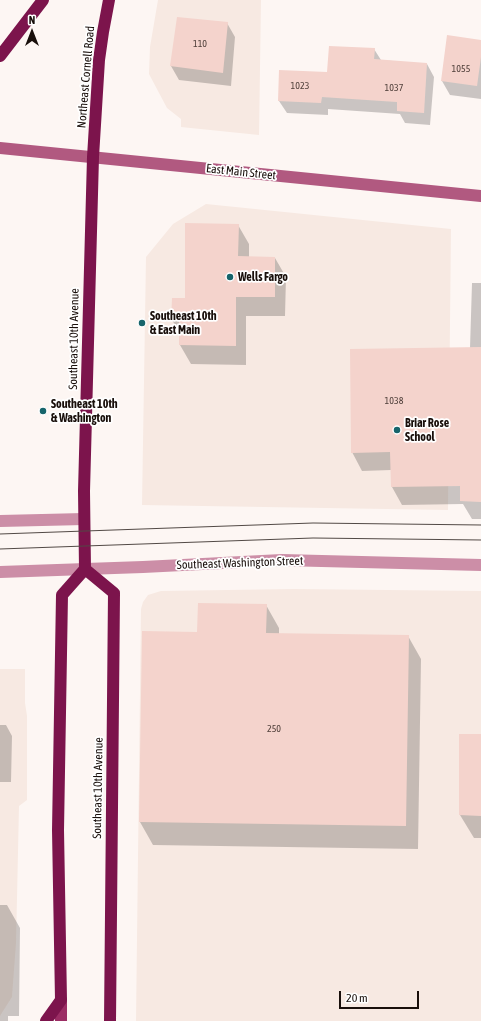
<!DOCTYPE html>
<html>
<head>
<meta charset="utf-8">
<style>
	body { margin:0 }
	#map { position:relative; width:481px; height:1021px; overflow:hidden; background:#fdf6f3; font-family:"Asap Condensed",sans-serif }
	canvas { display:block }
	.north { position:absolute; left:12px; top:12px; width:40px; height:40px; -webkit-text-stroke:3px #fff; paint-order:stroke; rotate:0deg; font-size:11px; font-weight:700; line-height:16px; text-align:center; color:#190f0b }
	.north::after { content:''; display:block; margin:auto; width:14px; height:18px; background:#190f0b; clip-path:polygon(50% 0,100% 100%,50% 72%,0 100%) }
	.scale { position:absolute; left:339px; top:991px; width:80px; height:18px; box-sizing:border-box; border:2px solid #190f0b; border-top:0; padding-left:5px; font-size:12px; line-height:14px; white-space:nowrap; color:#190f0b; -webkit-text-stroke:3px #fff; paint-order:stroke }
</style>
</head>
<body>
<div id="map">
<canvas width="481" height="1021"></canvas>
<div class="north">N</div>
<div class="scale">20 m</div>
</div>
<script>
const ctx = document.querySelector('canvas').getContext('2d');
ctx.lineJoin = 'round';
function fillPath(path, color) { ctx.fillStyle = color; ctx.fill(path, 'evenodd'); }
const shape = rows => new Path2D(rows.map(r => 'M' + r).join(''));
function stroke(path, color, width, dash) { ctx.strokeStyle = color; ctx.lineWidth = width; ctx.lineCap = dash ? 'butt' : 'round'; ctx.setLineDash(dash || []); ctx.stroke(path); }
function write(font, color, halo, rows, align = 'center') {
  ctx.font = font + ' "Asap Condensed",sans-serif'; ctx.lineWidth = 3.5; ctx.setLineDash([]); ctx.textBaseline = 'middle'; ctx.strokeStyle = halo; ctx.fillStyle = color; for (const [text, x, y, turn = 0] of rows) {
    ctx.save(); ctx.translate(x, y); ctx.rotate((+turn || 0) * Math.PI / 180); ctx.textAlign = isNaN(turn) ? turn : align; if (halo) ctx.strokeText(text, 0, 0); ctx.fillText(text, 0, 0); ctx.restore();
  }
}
const built = shape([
	[158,0,261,0,259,135,181,127,181,119,167,108,149,74,150,47],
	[206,204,451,229,448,510,142,505,146,257,173,224],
	[294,589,481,591,481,1021,136,1021,141,609,143,602,148,595,161,591],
	[0,669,25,669,25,703,27,716,27,800,19,806,16,944,12,997,0,1016]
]);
const shadow = shape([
	[227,23,235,37,231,86,179,80,171,66],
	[448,37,481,41,481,99,450,95,442,81],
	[374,49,381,60,427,64,434,77,430,125,405,123,400,114,328,109,328,115,287,113,279,101,328,73],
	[238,225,249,244,249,257,275,258,286,277,285,316,246,316,246,365,191,364,180,345,180,333,172,320,186,299],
	[472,283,481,283,481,519,472,519,463,504,402,505,392,487,391,470,362,471,352,452,470,348],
	[266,605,279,628,279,634,408,636,421,659,418,849,153,845,140,822,198,633],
	[0,725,6,725,12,736,11,782,0,782],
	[481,735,481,838,474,838,460,815],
	[0,905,7,905,20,928,19,1016,8,1016,8,1021,0,1021]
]);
const building = shape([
	[177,17,228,22,223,73,170,66],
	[447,35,481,40,481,57,477,86,441,81],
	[329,46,375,48,374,59,427,63,424,113,397,111,397,102,322,97,321,103,278,101,279,70,327,72],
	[185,223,239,224,238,256,275,257,275,297,236,297,236,346,179,345,179,321,171,321,172,298,185,298],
	[481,347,481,502,460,501,460,486,391,487,390,452,351,453,350,349],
	[198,603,267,604,266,633,409,635,406,826,139,822,142,631,197,632],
	[459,734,481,734,481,816,459,815]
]);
const street = shape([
	[0,521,84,519],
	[0,572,143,567,282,560,481,565]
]);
const secondary = shape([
	[0,148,481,196]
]);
const primary = shape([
	[61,1000,61,1021]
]);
const highway = shape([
	[0,56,43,0],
	[85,569,114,593,110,1021],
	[46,1021,61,1000,58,830,62,595,85,569,84,491,93,157,99,60,103,32,109,0]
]);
const tram = shape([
	[0,534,313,523,481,525],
	[0,549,313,538,481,540]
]);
const markers = [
	[230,277,4,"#16646b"],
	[142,323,4,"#16646b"],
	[43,411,4,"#16646b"],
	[397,430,4,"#16646b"]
];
const numberNames = [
	["110",200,44],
	["1055",461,69],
	["1023",300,86],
	["1037",394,88],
	["1038",394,401],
	["250",274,729]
];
const streetNames = [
	["Northeast Cornell Road",86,77,-85],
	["East Main Street",241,172,6],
	["Southeast 10th Avenue",74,339,-89],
	["Southeast Washington Street",240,563,-2],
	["Southeast 10th Avenue",98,788,-89]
];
const poiNames = [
	["Wells Fargo",238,277],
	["Southeast 10th",150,316],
	["& East Main",150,330],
	["Southeast 10th",51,404],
	["& Washington",51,418],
	["Briar Rose",405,423],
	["School",405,437]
];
fillPath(built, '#f7e9e2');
fillPath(shadow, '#0003');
fillPath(building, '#f4d3cc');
stroke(street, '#cc8ea7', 12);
stroke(secondary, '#b15980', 12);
stroke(primary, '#9b2d64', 12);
stroke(highway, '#7c144c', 12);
stroke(tram, '#524945', 1);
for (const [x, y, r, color] of markers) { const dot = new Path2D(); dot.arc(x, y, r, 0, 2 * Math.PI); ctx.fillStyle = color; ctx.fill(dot); stroke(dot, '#fff', 1.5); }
write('10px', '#50403b', null, numberNames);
write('12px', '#190f0b', '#fff', streetNames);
write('bold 12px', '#190f0b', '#fff', poiNames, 'left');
</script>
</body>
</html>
